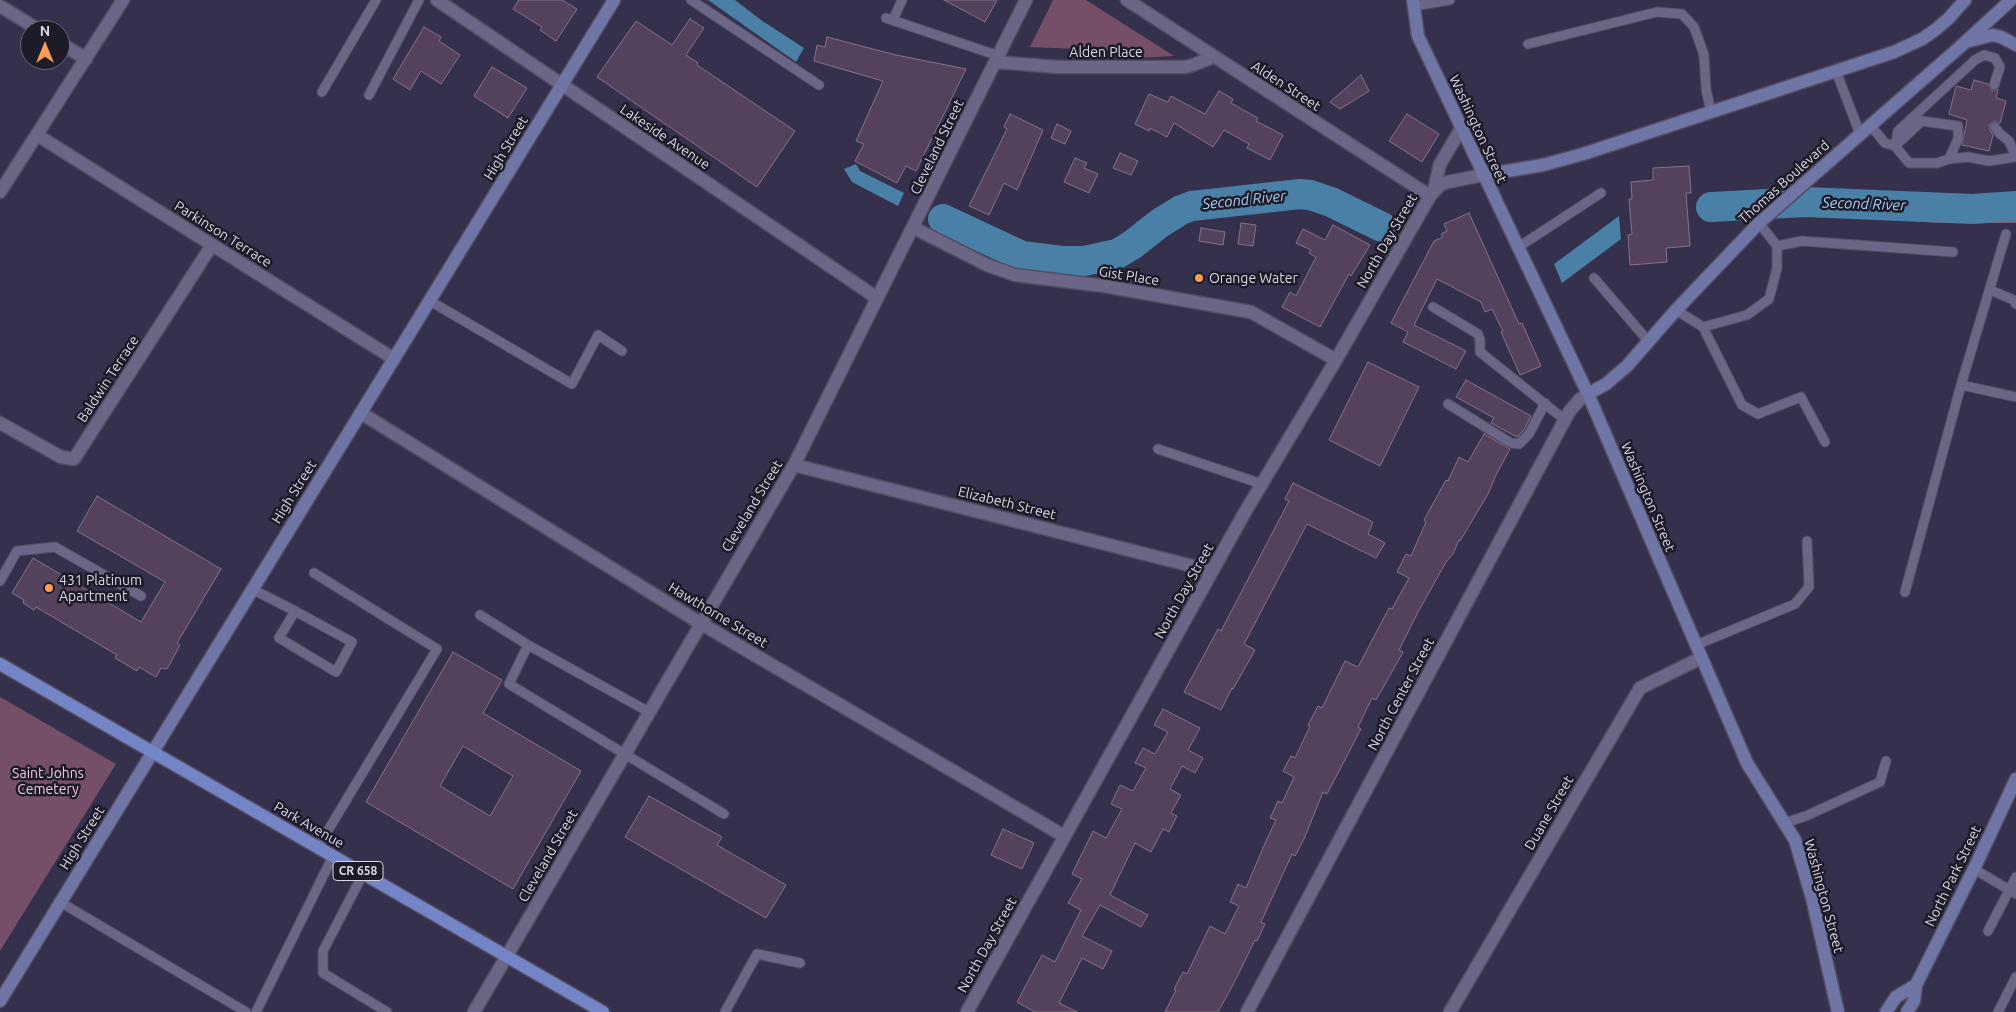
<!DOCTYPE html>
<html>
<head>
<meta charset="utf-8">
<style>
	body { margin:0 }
	#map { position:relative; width:2016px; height:1012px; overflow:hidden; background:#35304c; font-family:Ubuntu,sans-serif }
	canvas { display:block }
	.north { position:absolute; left:20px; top:20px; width:50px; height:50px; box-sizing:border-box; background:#1d1b27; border:1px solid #686674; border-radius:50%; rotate:0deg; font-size:14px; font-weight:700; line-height:20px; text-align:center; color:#d9d6e8 }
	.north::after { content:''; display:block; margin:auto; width:18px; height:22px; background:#fc9d54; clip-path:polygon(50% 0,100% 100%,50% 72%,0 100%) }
</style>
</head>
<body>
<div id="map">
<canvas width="2016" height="1012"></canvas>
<div class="north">N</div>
</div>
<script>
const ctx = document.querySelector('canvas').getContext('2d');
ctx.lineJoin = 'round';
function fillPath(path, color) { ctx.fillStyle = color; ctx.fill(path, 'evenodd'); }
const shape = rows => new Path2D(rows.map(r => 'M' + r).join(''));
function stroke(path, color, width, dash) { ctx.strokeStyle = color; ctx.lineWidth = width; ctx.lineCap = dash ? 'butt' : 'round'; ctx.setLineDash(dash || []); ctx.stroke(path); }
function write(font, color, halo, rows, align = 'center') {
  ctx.font = font + ' Ubuntu,sans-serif'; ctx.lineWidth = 5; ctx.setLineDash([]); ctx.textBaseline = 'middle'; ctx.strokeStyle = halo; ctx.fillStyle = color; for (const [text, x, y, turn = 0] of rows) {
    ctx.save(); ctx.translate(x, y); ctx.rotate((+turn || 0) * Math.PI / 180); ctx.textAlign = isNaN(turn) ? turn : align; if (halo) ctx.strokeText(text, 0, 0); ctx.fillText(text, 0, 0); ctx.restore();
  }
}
const green = shape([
	[1053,0,1086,0,1174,56,1137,58,1125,51,1030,47],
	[0,697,116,764,0,951]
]);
const forest = shape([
	[1818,194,2016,195,2016,223,1945,223,1796,215]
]);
const water = shape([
	[708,0,735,0,761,20,804,48,796,62],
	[856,164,860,171,904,193,898,206,852,182,844,169],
	[1619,216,1621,239,1562,283,1554,264]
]);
const river = shape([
	[1711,207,1805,202,1973,209,2016,206],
	[943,219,1022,256,1062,261,1084,261,1117,254,1132,245,1160,223,1181,210,1192,206,1300,194,1310,195,1331,202,1382,227]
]);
const building = shape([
	[519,0,562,0,577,9,556,41,540,30,542,27,513,9,519,0],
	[944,0,997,0,985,22,944,0],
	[690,19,704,28,686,55,698,63,697,65,795,131,757,187,597,77,636,21,672,45,690,19],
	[424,27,441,37,439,41,460,55,441,84,421,71,410,90,393,79,424,27],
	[827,37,896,55,966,69,916,171,906,166,897,183,855,161,864,144,856,141,883,81,814,61,817,45,825,47,827,37],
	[492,67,527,88,508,118,474,96,492,67],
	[1361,75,1369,91,1340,109,1330,102,1361,75],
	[1974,80,1988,84,1992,91,1998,89,1996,98,2006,101,2000,123,1994,121,1989,125,1990,130,1993,135,1989,151,1962,145,1967,120,1949,114,1956,86,1971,90,1974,80],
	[1219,91,1233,99,1231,103,1258,118,1256,121,1283,135,1270,160,1247,148,1249,144,1224,130,1213,147,1174,123,1167,137,1150,128,1149,131,1135,124,1149,94,1168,102,1171,96,1205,114,1219,91],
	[1010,114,1043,130,1017,190,1004,183,989,215,969,206,1007,129,1004,127,1010,114],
	[1407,114,1439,134,1422,162,1389,141,1407,114],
	[1057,124,1071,131,1065,144,1051,138,1057,124],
	[1120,153,1138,161,1131,175,1113,168,1120,153],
	[1075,158,1087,163,1084,168,1098,174,1089,193,1064,182,1075,158],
	[1689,166,1691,193,1686,193,1690,246,1666,248,1667,262,1630,265,1628,235,1632,234,1629,199,1632,199,1631,182,1653,180,1653,168,1689,166],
	[1469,213,1519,324,1522,323,1541,366,1520,375,1501,332,1503,331,1492,309,1485,312,1481,302,1437,279,1414,325,1466,351,1456,369,1403,342,1408,332,1391,323,1434,241,1443,237,1441,234,1447,231,1444,224,1469,213],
	[1241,223,1256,225,1253,246,1238,244,1241,223],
	[1333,225,1370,245,1351,276,1349,274,1320,327,1282,307,1290,292,1296,296,1316,257,1309,253,1311,250,1296,243,1303,229,1325,240,1333,225],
	[1201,228,1225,232,1223,245,1199,241,1201,228],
	[1368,362,1419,387,1380,466,1329,440,1368,362],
	[1466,380,1531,416,1524,430,1517,437,1491,423,1494,418,1456,397,1466,380],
	[1484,434,1510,449,1496,475,1488,494,1460,541,1459,540,1453,554,1446,562,1418,612,1399,650,1403,652,1376,700,1372,698,1358,727,1361,729,1327,794,1323,792,1304,839,1295,856,1292,854,1261,922,1265,924,1257,941,1255,940,1234,983,1218,1012,1165,1012,1176,990,1174,989,1183,972,1187,974,1210,926,1225,934,1239,906,1230,902,1238,884,1246,888,1266,841,1276,820,1270,818,1278,801,1282,803,1294,777,1283,771,1291,756,1295,758,1310,726,1308,725,1318,706,1322,708,1345,661,1358,667,1389,608,1392,609,1409,578,1397,572,1406,554,1411,556,1426,522,1424,520,1446,480,1448,481,1459,457,1468,462,1484,434],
	[1293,483,1373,522,1368,534,1385,543,1376,558,1307,524,1244,644,1255,650,1233,689,1232,688,1221,710,1184,692,1218,629,1221,631,1289,501,1285,499,1293,483],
	[97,496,221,569,177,643,180,645,167,669,161,668,156,677,139,667,137,671,115,658,117,655,36,607,34,610,23,603,24,600,12,593,33,558,141,622,165,582,77,531,97,496],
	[453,652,502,680,483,713,581,771,513,889,366,802,453,652],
	[463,746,513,776,490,816,440,786,463,746],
	[1163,709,1200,728,1188,750,1203,758,1195,773,1182,766,1170,789,1181,795,1171,813,1177,816,1169,832,1163,829,1151,852,1135,843,1110,895,1148,915,1141,927,1100,905,1082,936,1112,951,1103,969,1082,958,1059,1003,1077,1012,1035,1012,1017,1002,1042,955,1055,962,1081,910,1068,903,1082,879,1072,874,1093,831,1106,838,1122,809,1111,804,1120,785,1133,791,1146,768,1135,763,1143,748,1155,754,1168,732,1154,725,1163,709],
	[649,796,722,837,717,845,786,885,766,918,625,837,649,796],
	[1003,829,1034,843,1022,869,991,855,1003,829]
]);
const lane = shape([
	[691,0,819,85],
	[1414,6,1450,0],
	[886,18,999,56],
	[893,20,902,0],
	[1528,44,1657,12,1682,14,1694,27,1704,55,1706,89,1711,112],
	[1836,71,1860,134],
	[322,92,376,0],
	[369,95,419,0],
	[1870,125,1885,143,1895,146,1898,131,1975,60,1984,55,1995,58,2000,67,1994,85],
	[1995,127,1999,133,2009,141,2016,157],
	[1949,159,1958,139,1958,126,1922,121,1895,146,1909,163,1937,163,1949,159,1968,157,1989,161,2016,157],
	[1777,246,1802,241,1953,252],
	[1517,248,1601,193],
	[1594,278,1649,342],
	[1990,290,2014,300,2016,304],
	[430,301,572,384,598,335,622,351],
	[1433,307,1478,334,1480,340,1480,352,1565,420],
	[1676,310,1703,327,1747,315,1769,299,1777,268,1777,246,1759,223],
	[1703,327,1742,405,1758,414,1801,397,1825,442],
	[1961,385,2006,234],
	[1448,404,1511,443,1519,444,1529,434,1545,403],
	[1158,449,1262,484],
	[314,573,437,649,318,847],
	[0,581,17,551,55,547,141,596],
	[252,589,295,611,279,638,336,672,352,642,295,611],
	[1905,592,1961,385,2016,397],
	[480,615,528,645,649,712],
	[528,645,509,684,724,814],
	[1696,645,1795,604,1809,587,1807,541],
	[1784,823,1806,816,1880,782,1886,761],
	[1974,869,2016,894],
	[363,874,323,951,323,973,387,1012],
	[60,902,246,1012],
	[1988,931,2016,877],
	[256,1012,333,856],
	[725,1012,757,954,800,963],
	[1998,1012,2016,977]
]);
const street = shape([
	[437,0,877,298],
	[1127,0,1430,196],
	[0,6,39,30],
	[60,43,86,59],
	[996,62,1058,67,1185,67,1193,65,1213,57],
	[37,135,394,359],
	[1434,190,1440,164,1461,129],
	[0,192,123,0],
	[914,228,987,265,1015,275,1104,286,1251,312,1336,360],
	[361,413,700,623,1064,836],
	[0,423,61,457,74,459,212,245],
	[794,465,1212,571],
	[474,1012,794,465,1026,0],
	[967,1012,1245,512,1336,360,1430,196,1440,185,1448,182,1483,175],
	[1247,1012,1569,412,1580,399,1588,394],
	[1450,1012,1640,688,1701,658]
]);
const secondary = shape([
	[1413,0,1418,36,1588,394,1747,763,1795,840,1812,898,1838,1012],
	[1969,41,1993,35,2001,37,2016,45],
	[1483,175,1543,165,1583,154,1894,52,1922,39,1935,30,1948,19,1965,0],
	[1588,394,1606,384,1627,366,1676,310,1759,223,1961,46,2011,0],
	[0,1001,614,0],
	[1886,1012,1896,997,1916,985],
	[1907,1012,1914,1001,1916,985,1974,869,2016,779]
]);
const primary = shape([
	[0,664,603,1012]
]);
const markers = [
	[1199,278,5,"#fc9d54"],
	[49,588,5,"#fc9d54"]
];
const shields = [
	[358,871,50]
];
const shieldNames = [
	["CR 658",358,871]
];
const streetNames = [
	["Alden Place",1106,52],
	["Alden Street",1286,86,33],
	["Washington Street",1478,129,65],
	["Lakeside Avenue",665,137,34],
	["Cleveland Street",937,147,-64],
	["High Street",506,148,-59],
	["Thomas Boulevard",1784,182,-42],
	["Parkinson Terrace",223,234,32],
	["North Day Street",1387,241,-60],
	["Gist Place",1129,276,9],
	["Baldwin Terrace",108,379,-57],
	["High Street",294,492,-58],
	["Washington Street",1648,497,67],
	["Elizabeth Street",1007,503,14],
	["Cleveland Street",752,506,-59],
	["North Day Street",1184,591,-61],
	["Hawthorne Street",718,615,31],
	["North Center Street",1401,694,-62],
	["Duane Street",1549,813,-60],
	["Park Avenue",309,825,30],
	["High Street",82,838,-58],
	["Cleveland Street",548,856,-60],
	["North Park Street",1953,876,-64],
	["Washington Street",1824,896,75],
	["North Day Street",987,945,-61]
];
const poiNames = [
	["Orange Water",1209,278],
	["431 Platinum",59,580],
	["Apartment",59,596]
];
const parkNames = [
	["Saint Johns",48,773],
	["Cemetery",48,789]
];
const waterNames = [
	["Second River",1244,200,-6],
	["Second River",1864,204,2]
];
fillPath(green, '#754f67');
fillPath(forest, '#8e5a7b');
fillPath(water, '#4a7fa6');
stroke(river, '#4a7fa6', 30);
fillPath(building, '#54415b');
stroke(building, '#86718e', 1);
stroke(lane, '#524d65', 11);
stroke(street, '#524d65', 15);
stroke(secondary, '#524d65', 15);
stroke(primary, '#524d65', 15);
stroke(lane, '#6b6685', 9);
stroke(street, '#6b6685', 12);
stroke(secondary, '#6f76a6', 12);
stroke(primary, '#7385c6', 12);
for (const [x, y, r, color] of markers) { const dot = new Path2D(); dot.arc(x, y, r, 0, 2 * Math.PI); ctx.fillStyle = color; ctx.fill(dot); stroke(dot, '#1d1b27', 2); }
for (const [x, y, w] of shields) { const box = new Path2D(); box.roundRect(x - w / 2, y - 9.5, w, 19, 4); ctx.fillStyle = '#1d1b27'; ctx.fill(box); stroke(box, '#d9d6e8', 1); }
write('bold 12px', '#d9d6e8', null, shieldNames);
write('14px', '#d9d6e8', '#1d1b27', streetNames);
write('14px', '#d9d6e8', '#1d1b27', poiNames, 'left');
write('14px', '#f6c5e3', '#1d1b27', parkNames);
write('italic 15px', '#a4d0f3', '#1d1b27', waterNames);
</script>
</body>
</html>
